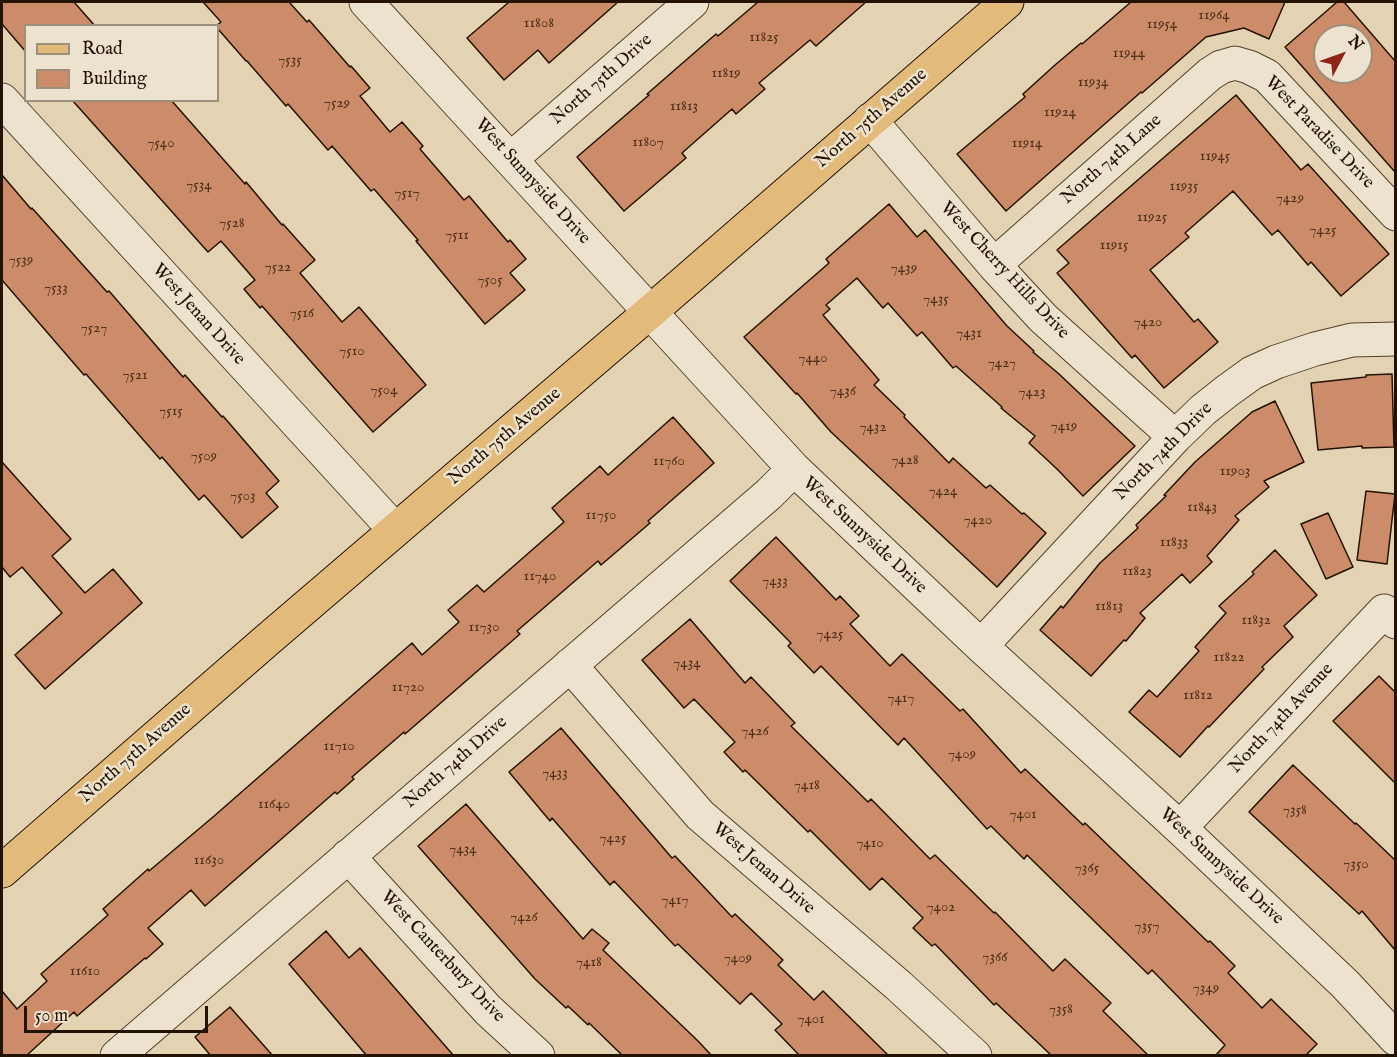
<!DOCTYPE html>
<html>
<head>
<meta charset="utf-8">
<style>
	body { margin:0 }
	#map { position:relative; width:1397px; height:1057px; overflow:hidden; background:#e4d3b2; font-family:"IM FELL English",serif }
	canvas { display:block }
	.frame { position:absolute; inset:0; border:3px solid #231200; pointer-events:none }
	.legend { position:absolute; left:24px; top:24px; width:195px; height:78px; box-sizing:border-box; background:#ede2cd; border:2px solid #9c8f7b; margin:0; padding:8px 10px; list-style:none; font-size:18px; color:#231200 }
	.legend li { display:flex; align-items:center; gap:12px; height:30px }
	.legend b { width:30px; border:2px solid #9c8f7b }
	.north { position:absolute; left:1313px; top:24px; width:60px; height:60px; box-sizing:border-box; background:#ede2cd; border:2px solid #9c8f7b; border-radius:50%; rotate:49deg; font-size:16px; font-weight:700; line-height:24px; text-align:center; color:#231200 }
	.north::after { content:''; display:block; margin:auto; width:21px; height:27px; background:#8f2418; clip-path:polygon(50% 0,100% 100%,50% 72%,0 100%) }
	.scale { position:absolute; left:24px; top:1006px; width:184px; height:27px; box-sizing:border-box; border:3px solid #231200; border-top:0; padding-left:8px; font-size:18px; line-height:21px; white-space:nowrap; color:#231200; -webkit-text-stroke:4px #ede2cd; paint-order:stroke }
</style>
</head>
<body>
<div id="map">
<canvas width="1397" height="1057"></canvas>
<div class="frame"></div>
<ul class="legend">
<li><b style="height:8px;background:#e2ba79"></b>Road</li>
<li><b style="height:16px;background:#cc8c69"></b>Building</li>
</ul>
<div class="north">N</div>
<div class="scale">50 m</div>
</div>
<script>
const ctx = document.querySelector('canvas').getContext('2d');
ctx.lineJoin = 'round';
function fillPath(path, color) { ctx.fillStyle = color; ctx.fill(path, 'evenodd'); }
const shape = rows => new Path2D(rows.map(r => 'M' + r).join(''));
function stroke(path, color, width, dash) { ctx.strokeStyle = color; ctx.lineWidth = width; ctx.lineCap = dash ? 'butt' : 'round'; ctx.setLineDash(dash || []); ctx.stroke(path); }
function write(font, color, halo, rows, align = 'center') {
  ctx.font = font + ' "IM FELL English",serif'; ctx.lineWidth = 5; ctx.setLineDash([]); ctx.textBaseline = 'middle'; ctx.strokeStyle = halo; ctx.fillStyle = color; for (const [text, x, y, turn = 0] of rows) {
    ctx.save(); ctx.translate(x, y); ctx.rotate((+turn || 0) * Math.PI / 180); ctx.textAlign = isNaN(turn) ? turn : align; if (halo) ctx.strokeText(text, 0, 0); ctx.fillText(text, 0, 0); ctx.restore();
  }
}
const building = shape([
	[2,2,74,2,95,26,26,26,26,52,2,24,2,2],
	[203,2,289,2,307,22,309,20,350,67,351,66,370,88,360,96,390,132,402,122,423,146,420,149,464,200,469,196,508,242,510,240,526,259,510,273,525,290,485,324,416,241,418,240,374,189,371,191,332,146,328,150,288,104,286,106,247,61,246,61,218,29,218,26,216,26,221,22,203,2],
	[509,2,618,2,549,63,538,50,504,80,467,38,509,2],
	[758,2,866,2,816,46,810,40,759,83,765,89,736,114,732,109,682,153,686,158,624,211,577,157,649,95,647,94,716,34,718,36,758,2],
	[1131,2,1285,2,1269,39,1244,28,1206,37,1142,93,1141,92,1006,211,957,154,1025,97,1023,94,1055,65,1081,43,1082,44,1131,2],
	[1337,2,1344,2,1395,61,1395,172,1285,47,1337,2],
	[1325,36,1361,36,1361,72,1325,72,1325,36],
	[1236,95,1301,170,1308,164,1389,254,1341,296,1311,262,1308,265,1278,230,1272,235,1233,191,1185,233,1189,237,1150,270,1194,322,1198,319,1218,342,1164,388,1135,355,1132,358,1057,273,1069,263,1057,250,1236,95],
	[72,100,171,100,245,184,246,182,282,225,283,224,315,260,300,273,342,322,359,307,426,385,373,432,262,306,260,308,244,289,255,280,221,241,208,252,72,100],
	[2,175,31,209,32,208,107,292,109,291,183,377,185,375,222,417,223,416,279,481,266,493,278,507,242,538,204,495,199,500,162,457,160,459,86,374,84,375,2,280,2,175],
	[889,204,917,237,925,230,1007,326,1034,351,1033,352,1059,374,1135,446,1083,496,1057,469,1029,443,1035,436,1001,408,1002,407,956,366,953,368,922,332,917,336,888,303,883,308,857,278,826,305,830,309,823,315,879,380,874,385,905,415,904,417,949,463,953,458,986,488,990,485,1022,514,1024,513,1046,533,997,587,831,432,797,393,796,394,744,337,829,263,826,259,889,204],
	[1392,374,1394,447,1362,448,1362,446,1318,450,1311,383,1366,377,1366,375,1392,374],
	[1275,401,1304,462,1264,481,1269,487,1235,516,1239,520,1207,556,1212,562,1190,583,1182,574,1140,613,1145,618,1126,641,1124,640,1091,676,1040,630,1061,606,1063,608,1100,563,1138,528,1136,525,1166,496,1164,495,1195,462,1252,412,1275,401],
	[673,417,714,463,648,521,650,523,601,565,598,561,517,631,520,634,405,734,404,732,352,777,354,779,337,794,335,792,205,906,191,890,148,928,163,944,146,959,145,958,77,1016,74,1012,26,1056,2,1056,2,991,17,1009,47,981,41,974,108,915,103,909,148,869,149,871,213,817,412,643,422,655,459,622,448,610,477,585,484,592,564,522,552,508,600,466,608,475,673,417],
	[2,462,71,539,52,556,85,593,113,569,142,603,45,689,15,655,62,613,22,567,10,577,2,567,2,462],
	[1366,491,1395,494,1387,564,1357,560,1366,491],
	[1328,513,1353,567,1326,579,1301,524,1328,513],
	[776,537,836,600,840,596,859,616,850,624,890,666,902,654,960,711,963,709,1021,773,1025,769,1083,825,1085,823,1208,942,1210,941,1235,966,1228,973,1262,1008,1271,999,1317,1044,1305,1056,1215,1056,1225,1045,1152,970,1148,974,1027,855,1024,859,991,826,987,829,904,738,898,745,821,666,814,673,788,646,791,643,730,581,776,537],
	[1275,550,1317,595,1284,626,1293,637,1262,667,1264,669,1209,727,1208,726,1180,757,1129,712,1149,690,1157,697,1199,651,1195,647,1226,613,1219,606,1254,574,1252,572,1275,550],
	[690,619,745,683,751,677,795,723,791,726,868,802,871,799,930,859,935,855,994,913,995,912,1053,971,1065,959,1111,1003,1103,1011,1149,1056,1052,1056,996,1003,994,1005,935,944,932,946,913,928,923,918,882,878,870,890,810,830,808,832,745,770,743,772,724,752,735,742,694,699,684,708,642,660,690,619],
	[1379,676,1395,692,1395,783,1333,721,1379,676],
	[561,728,672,858,675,856,732,917,735,914,783,960,778,965,814,1000,823,991,889,1056,800,1056,775,1030,782,1024,751,993,740,1004,678,944,675,946,614,881,610,885,552,818,550,821,509,772,561,728],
	[1293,765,1355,824,1356,823,1395,860,1395,950,1362,911,1359,914,1249,812,1293,765],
	[466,804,583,939,592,929,609,943,603,950,698,1041,712,1056,623,1056,589,1023,588,1025,568,1006,566,1008,535,979,418,846,466,804],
	[326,931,349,958,360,948,454,1056,367,1056,289,964,326,931],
	[230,1007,273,1056,211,1056,195,1037,230,1007]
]);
const minor = shape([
	[366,2,794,469,981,646,1180,828,1345,984,1396,1039],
	[2,100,395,530],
	[870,120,994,265,1043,318,1175,437],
	[511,159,692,2],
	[994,265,1210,74,1221,67,1235,63,1249,67,1267,76,1396,214],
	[981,646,1175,437,1203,410,1227,391,1252,373,1276,362,1315,349,1352,340,1396,339],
	[570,665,700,815,899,986,975,1056],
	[1180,828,1384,611,1396,622],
	[348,856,488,1010,538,1056],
	[117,1056,769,494,794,469]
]);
const major = shape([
	[2,871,266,641,650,312,1007,2]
]);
const numberNames = [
	["11964",1214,16],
	["11808",539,24],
	["11954",1162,25],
	["11825",764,38],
	["11944",1129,54],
	["7535",290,61],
	["11819",726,74],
	["11934",1093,83],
	["7529",337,104],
	["11813",684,107],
	["11924",1060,113],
	["11807",648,143],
	["7540",161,144],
	["11914",1027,144],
	["11945",1215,157],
	["7534",199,186],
	["11935",1184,187],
	["7517",407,194],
	["7429",1290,199],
	["11925",1152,218],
	["7528",232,224],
	["7425",1323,231],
	["7511",457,236],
	["11915",1114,246],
	["7539",21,261],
	["7522",278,268],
	["7439",904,269],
	["7505",490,281],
	["7533",56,289],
	["7435",936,300],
	["7516",302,314],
	["7420",1148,323],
	["7527",94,329],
	["7431",969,334],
	["7510",352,352],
	["7440",813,359],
	["7427",1002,364],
	["7521",135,376],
	["7504",384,391],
	["7436",843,392],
	["7423",1032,393],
	["7515",171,412],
	["7419",1064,427],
	["7432",873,428],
	["7509",204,457],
	["7428",905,461],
	["11760",669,462],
	["11903",1235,472],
	["7424",943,492],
	["7503",243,497],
	["11843",1202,508],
	["11750",601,516],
	["7420",978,521],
	["11833",1174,543],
	["11823",1137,572],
	["11740",540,577],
	["7433",775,582],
	["11813",1109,607],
	["11832",1256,621],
	["11730",484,628],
	["7425",830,635],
	["11822",1229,658],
	["7434",687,664],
	["11720",408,688],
	["11812",1198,696],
	["7417",901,699],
	["7426",755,732],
	["11710",339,747],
	["7409",962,755],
	["7433",555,774],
	["7418",807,786],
	["11640",274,805],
	["7358",1295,811],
	["7401",1023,815],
	["7425",613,839],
	["7410",870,844],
	["7434",463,850],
	["11630",209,861],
	["7350",1356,865],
	["7365",1087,869],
	["7417",675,901],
	["7402",941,908],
	["7426",524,918],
	["7357",1147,927],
	["7366",995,958],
	["7409",738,959],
	["7418",589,963],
	["11610",85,972],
	["7349",1206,989],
	["7358",1061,1010],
	["7401",811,1020]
];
const streetNames = [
	["North 75th Drive",602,80,-41],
	["North 75th Avenue",872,119,-41],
	["West Paradise Drive",1319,133,46],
	["North 74th Lane",1112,160,-41],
	["West Sunnyside Drive",532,182,48],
	["West Cherry Hills Drive",1004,271,47],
	["West Jenan Drive",198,315,48],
	["North 75th Avenue",505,437,-40],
	["North 74th Drive",1164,452,-45],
	["West Sunnyside Drive",864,536,43],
	["North 74th Avenue",1282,719,-47],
	["North 75th Avenue",136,754,-41],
	["North 74th Drive",456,763,-41],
	["West Sunnyside Drive",1221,867,43],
	["West Jenan Drive",763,869,41],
	["West Canterbury Drive",442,957,47]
];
fillPath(building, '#cc8c69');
stroke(building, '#231200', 1.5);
stroke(minor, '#53422c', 35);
stroke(major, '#231200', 35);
stroke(minor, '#ede2cd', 33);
stroke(major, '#e2ba79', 33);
write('15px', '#4d301a', null, numberNames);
write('18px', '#231200', '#ede2cd', streetNames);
</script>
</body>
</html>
